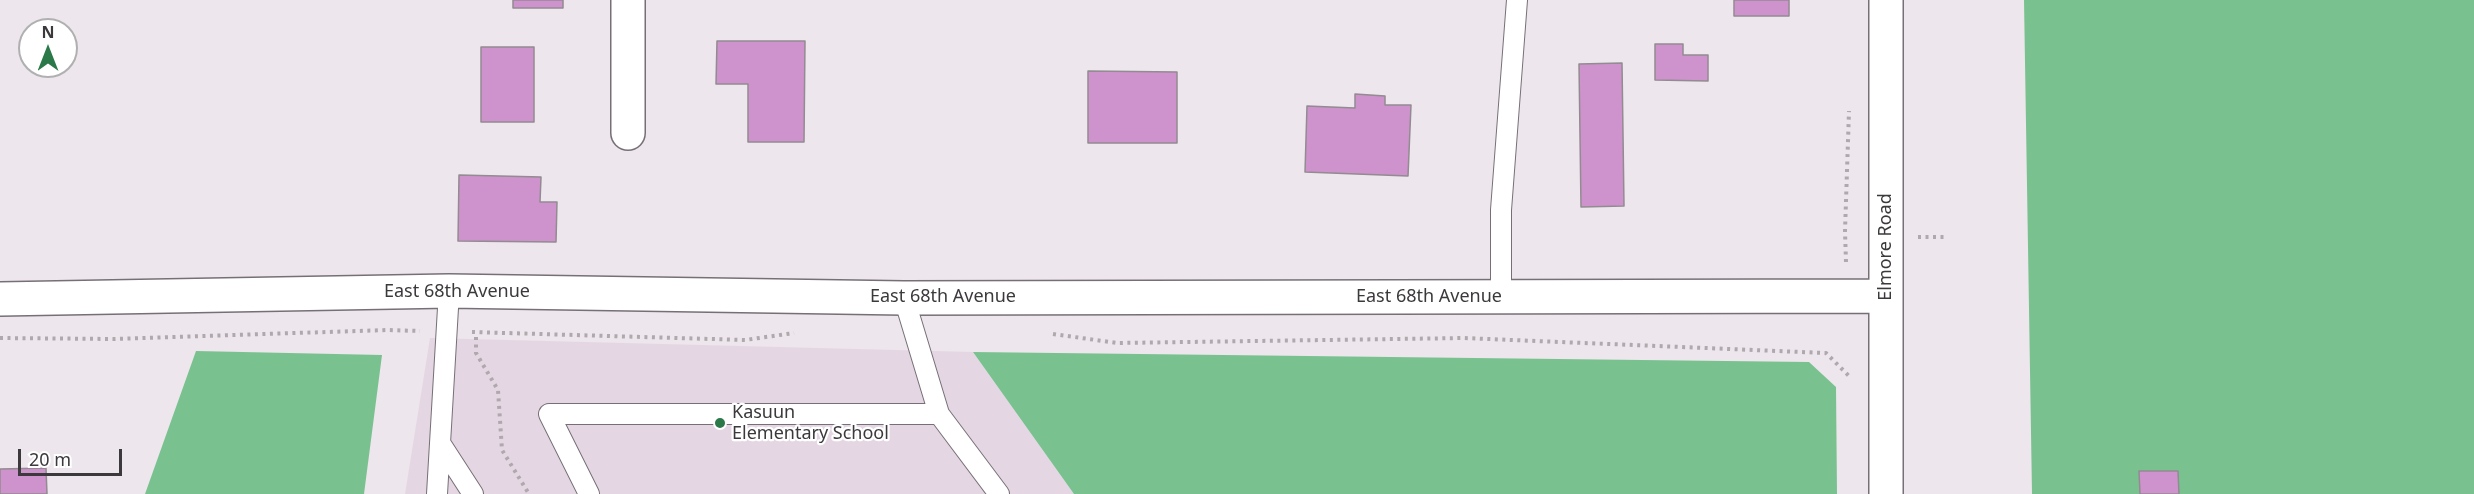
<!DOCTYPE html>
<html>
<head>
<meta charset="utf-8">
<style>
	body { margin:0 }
	#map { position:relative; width:2474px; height:494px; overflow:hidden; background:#ede6ec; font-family:"Noto Sans",sans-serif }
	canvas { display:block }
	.north { position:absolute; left:18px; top:18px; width:60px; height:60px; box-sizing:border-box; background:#fff; border:2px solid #b1b0b1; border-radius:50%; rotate:0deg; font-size:16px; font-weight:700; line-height:24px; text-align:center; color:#3c393c }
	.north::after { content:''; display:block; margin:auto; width:21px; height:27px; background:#2b7949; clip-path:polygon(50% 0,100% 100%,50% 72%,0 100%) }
	.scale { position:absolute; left:18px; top:449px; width:104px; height:27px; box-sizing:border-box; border:3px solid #3c393c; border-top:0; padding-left:8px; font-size:18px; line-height:21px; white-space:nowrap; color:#3c393c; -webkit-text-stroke:4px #fff; paint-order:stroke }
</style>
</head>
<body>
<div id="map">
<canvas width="2474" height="494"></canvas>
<div class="north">N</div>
<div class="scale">20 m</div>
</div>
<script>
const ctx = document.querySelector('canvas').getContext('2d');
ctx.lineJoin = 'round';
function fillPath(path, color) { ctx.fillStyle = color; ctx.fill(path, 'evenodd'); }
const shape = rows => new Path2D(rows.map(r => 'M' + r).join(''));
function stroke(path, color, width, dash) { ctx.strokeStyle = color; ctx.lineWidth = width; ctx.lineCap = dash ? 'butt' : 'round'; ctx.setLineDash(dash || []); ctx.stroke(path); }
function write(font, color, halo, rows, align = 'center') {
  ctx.font = font + ' "Noto Sans",sans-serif'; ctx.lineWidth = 4.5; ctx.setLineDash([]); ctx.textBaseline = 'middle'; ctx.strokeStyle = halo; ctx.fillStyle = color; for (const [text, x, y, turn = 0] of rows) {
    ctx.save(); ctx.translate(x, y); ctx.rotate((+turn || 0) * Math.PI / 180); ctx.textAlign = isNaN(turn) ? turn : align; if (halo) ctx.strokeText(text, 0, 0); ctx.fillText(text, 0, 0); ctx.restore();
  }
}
const built = shape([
	[430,338,973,352,1074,494,405,494]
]);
const forest = shape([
	[2024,0,2474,0,2474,494,2032,494],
	[196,351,382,355,364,494,145,494],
	[973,352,1809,362,1836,387,1837,494,1074,494]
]);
const building = shape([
	[513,0,563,0,563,8,513,8,513,0],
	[1734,0,1789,0,1789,16,1734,16,1734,0],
	[717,41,805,41,804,142,748,142,748,84,716,84,717,41],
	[1655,44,1683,44,1683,55,1708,55,1708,81,1655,80,1655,44],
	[481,47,534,47,534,122,481,122,481,47],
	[1622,63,1624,206,1581,207,1579,64,1622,63],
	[1088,71,1177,72,1177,143,1088,143,1088,71],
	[1355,94,1385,96,1385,105,1411,105,1408,176,1305,172,1307,106,1355,108,1355,94],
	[459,175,541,177,540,202,557,202,556,242,458,241,459,175],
	[46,468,47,494,0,494,0,469,46,468],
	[2139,471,2178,471,2179,494,2140,494,2139,471]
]);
const path = shape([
	[1918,237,1945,237],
	[1846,262,1845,231,1849,111],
	[472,332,745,340,794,333],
	[1053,334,1117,343,1464,338,1826,353,1851,378],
	[476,337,476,353,498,390,502,450,529,494],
	[0,338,114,339,387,330,420,331]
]);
const lane = shape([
	[1501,297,1501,210,1517,0],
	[904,298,939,414,999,494],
	[440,443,473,494],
	[437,494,449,291],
	[589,494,549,414,939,414]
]);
const street = shape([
	[628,0,628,133]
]);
const secondary = shape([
	[1886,0,1886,494],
	[0,299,449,291,904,298,1886,296]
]);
const markers = [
	[720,423,6,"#2b7949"]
];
const streetNames = [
	["Elmore Road",1886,247,-90],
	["East 68th Avenue",457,292],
	["East 68th Avenue",943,297],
	["East 68th Avenue",1429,297]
];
const poiNames = [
	["Kasuun",732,413],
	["Elementary School",732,434]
];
fillPath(built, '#e4d7e3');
fillPath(forest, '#79c290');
fillPath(building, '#ce93cc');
stroke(building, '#928b91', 1.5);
stroke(lane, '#767076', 22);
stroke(street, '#767076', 36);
stroke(secondary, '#767076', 36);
stroke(path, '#afa9ae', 4, [3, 4.5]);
stroke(lane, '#fff', 20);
stroke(street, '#fff', 33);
stroke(secondary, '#fff', 33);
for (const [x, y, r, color] of markers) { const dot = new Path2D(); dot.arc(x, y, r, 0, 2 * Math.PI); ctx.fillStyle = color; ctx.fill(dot); stroke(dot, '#fff', 2); }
write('18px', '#3c393c', '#fff', streetNames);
write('18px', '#3c393c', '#fff', poiNames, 'left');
</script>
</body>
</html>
